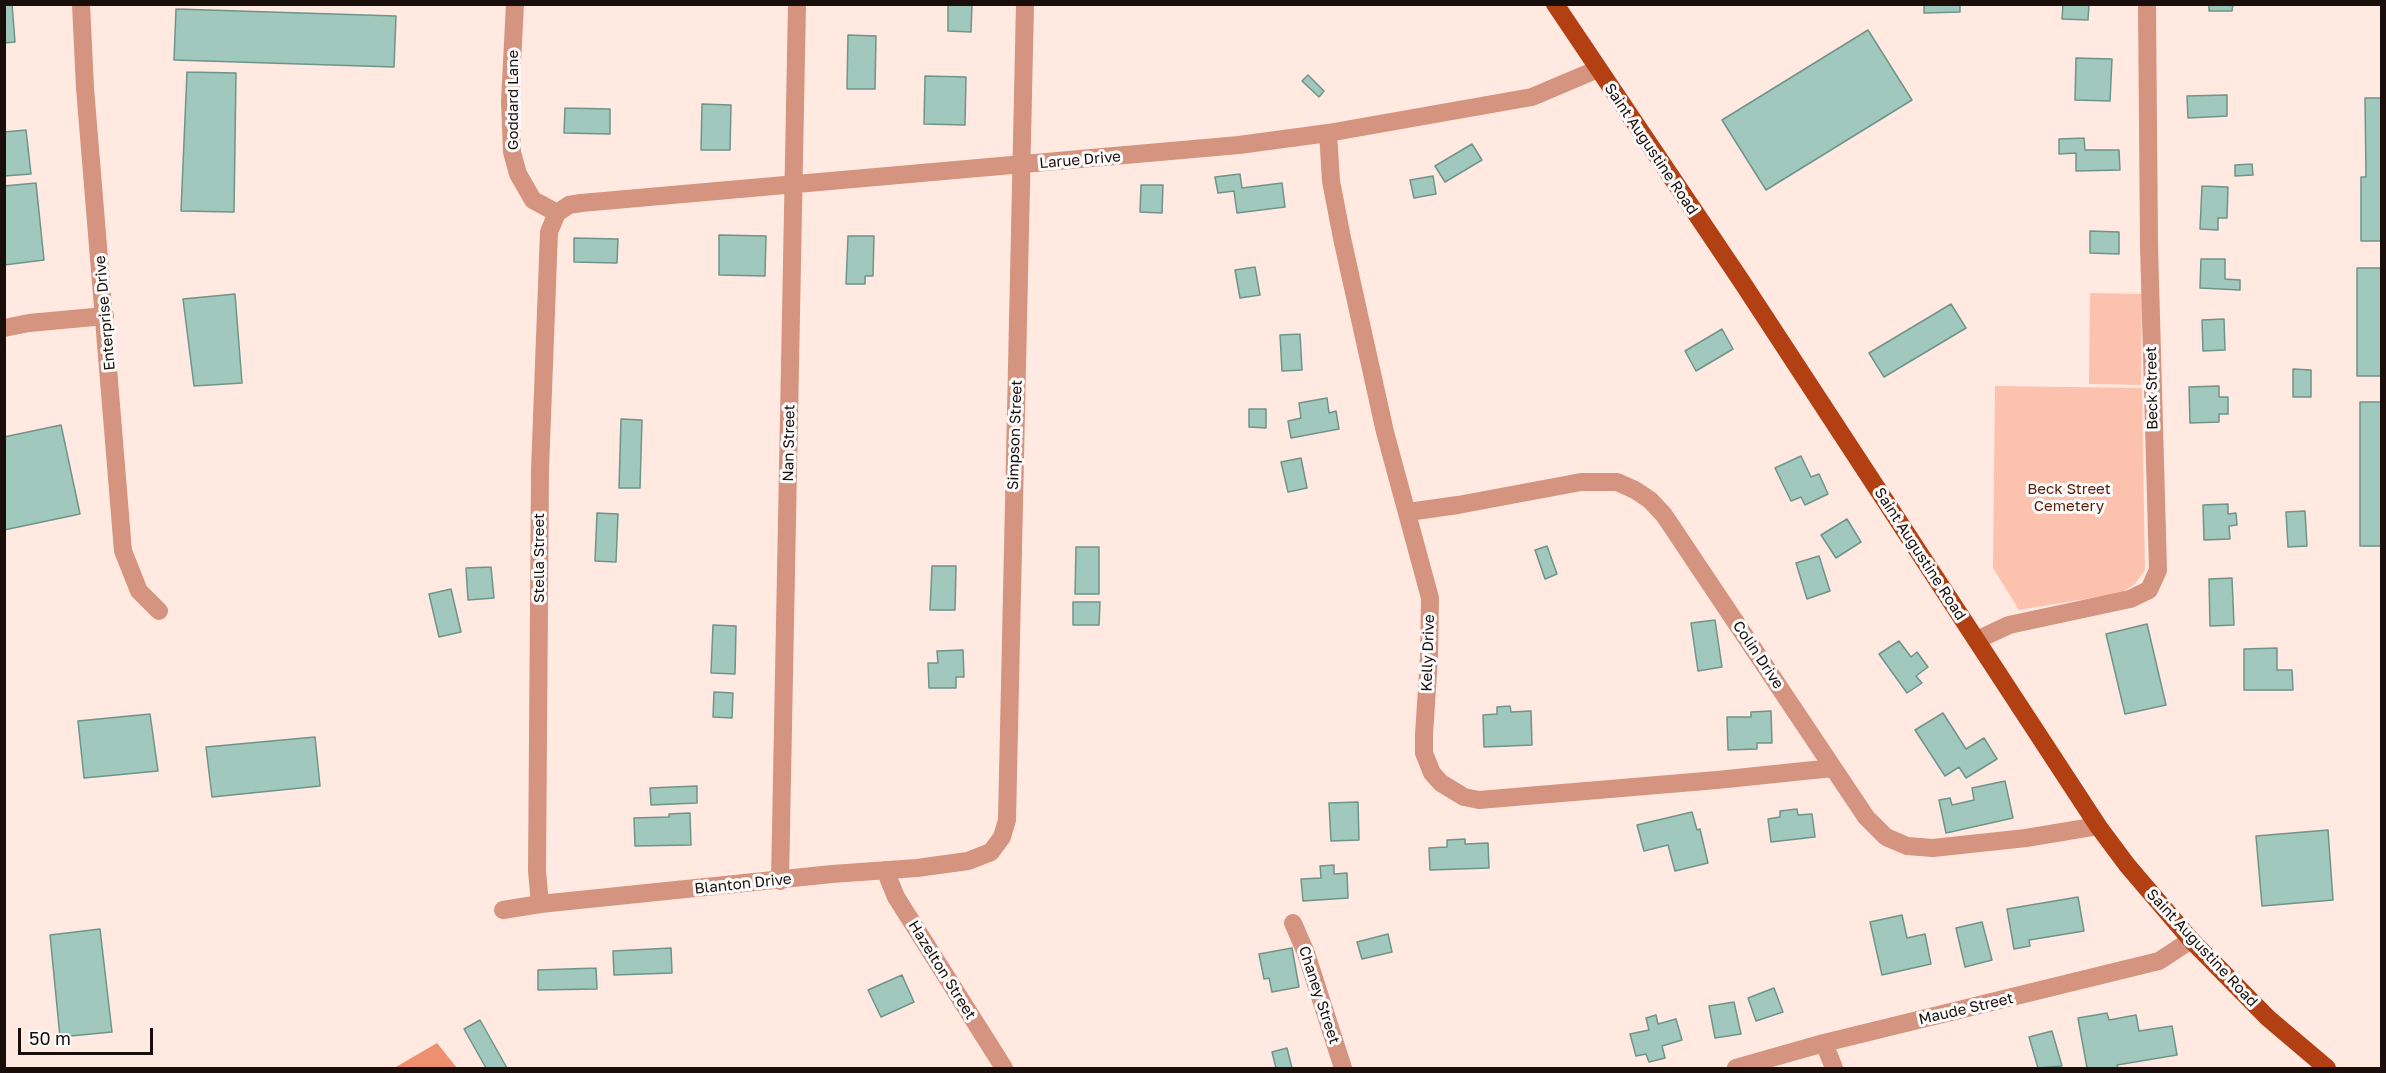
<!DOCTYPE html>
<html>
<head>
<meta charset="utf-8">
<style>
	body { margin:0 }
	#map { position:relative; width:2386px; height:1073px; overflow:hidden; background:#ffe9e1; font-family:"Golos Text",sans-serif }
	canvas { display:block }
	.frame { position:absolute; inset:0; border:6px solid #1a0e0a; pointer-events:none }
	.scale { position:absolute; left:18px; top:1028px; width:135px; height:27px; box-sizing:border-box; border:3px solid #1a0e0a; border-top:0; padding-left:8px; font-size:18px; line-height:21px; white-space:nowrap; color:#1a0e0a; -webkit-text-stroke:4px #fbfbfb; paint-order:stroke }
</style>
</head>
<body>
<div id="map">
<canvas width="2386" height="1073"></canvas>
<div class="frame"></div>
<div class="scale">50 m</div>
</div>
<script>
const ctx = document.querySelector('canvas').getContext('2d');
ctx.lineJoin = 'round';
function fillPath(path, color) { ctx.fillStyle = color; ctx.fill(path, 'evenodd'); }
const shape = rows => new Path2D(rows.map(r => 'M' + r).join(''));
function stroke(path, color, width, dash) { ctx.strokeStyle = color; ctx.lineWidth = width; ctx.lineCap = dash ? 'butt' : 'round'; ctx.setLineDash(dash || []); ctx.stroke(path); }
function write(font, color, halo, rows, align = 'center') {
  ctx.font = font + ' "Golos Text",sans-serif'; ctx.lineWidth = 6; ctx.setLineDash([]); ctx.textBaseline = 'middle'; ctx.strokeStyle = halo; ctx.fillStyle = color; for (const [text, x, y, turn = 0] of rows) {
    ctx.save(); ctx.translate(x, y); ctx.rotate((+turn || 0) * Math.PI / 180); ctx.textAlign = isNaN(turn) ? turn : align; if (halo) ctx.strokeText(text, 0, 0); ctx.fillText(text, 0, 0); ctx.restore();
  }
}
const green = shape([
	[2090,293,2142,294,2141,385,2089,384],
	[1995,386,2142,388,2145,570,2135,584,2121,593,2019,610,1993,568]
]);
const forest = shape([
	[437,1043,457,1068,394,1068,401,1064]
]);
const building = shape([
	[4,4,12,4,15,42,4,43,4,4],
	[948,4,972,4,971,32,948,31,948,4],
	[1924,4,1960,4,1960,12,1924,13,1924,4],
	[2063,4,2089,4,2088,20,2062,19,2063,4],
	[2209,4,2233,4,2232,11,2209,11,2209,4],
	[176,9,396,16,394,67,174,60,176,9],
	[1868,30,1912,100,1766,190,1722,120,1868,30],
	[848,35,876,36,875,89,847,89,848,35],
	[2076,58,2112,59,2110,101,2075,100,2076,58],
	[187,72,236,73,234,212,181,211,187,72],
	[1308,75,1324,91,1319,97,1302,81,1308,75],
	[925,76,966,77,965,125,924,124,925,76],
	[2227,95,2227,116,2188,118,2187,96,2227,95],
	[2365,98,2382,98,2382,241,2361,241,2361,177,2366,177,2365,98],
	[702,104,731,105,730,150,701,150,702,104],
	[565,108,610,109,610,134,564,133,565,108],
	[26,130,31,174,4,176,4,132,26,130],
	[2084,138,2085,150,2119,150,2120,170,2076,171,2076,153,2059,154,2059,139,2084,138],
	[1472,144,1482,160,1445,182,1435,166,1472,144],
	[2252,164,2253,175,2235,176,2235,165,2252,164],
	[1240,174,1242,188,1282,183,1285,207,1237,213,1234,191,1218,193,1215,177,1240,174],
	[1433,176,1436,194,1414,198,1410,180,1433,176],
	[36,183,44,260,4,265,4,186,36,183],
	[1141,185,1163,185,1162,213,1140,212,1141,185],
	[2202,186,2228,187,2227,218,2218,218,2218,230,2200,229,2202,186],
	[2090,231,2119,232,2119,254,2090,253,2090,231],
	[719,235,766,236,765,276,719,275,719,235],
	[848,236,874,236,873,276,865,276,865,284,846,284,848,236],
	[574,238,618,239,617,263,574,262,574,238],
	[2201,259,2225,259,2225,279,2240,280,2240,290,2200,288,2201,259],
	[1255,267,1260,295,1240,298,1235,270,1255,267],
	[2357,268,2382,268,2382,376,2357,376,2357,268],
	[235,294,242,383,194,386,183,299,235,294],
	[1951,304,1966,328,1884,377,1869,353,1951,304],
	[2224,319,2225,350,2203,351,2202,320,2224,319],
	[1722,329,1733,349,1696,371,1685,351,1722,329],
	[1300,334,1302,370,1282,371,1280,335,1300,334],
	[2293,369,2311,370,2311,397,2293,397,2293,369],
	[2219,386,2219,397,2228,397,2228,414,2219,414,2219,422,2190,423,2189,387,2219,386],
	[1327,398,1329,413,1336,411,1339,429,1291,438,1288,421,1301,418,1299,403,1327,398],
	[2360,402,2382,402,2382,546,2360,546,2360,402],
	[1249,409,1266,409,1266,428,1249,427,1249,409],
	[621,419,642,420,640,488,619,488,621,419],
	[61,425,80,514,4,530,4,437,61,425],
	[1801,456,1811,477,1819,474,1828,494,1805,505,1801,497,1791,501,1775,468,1801,456],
	[1301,458,1307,488,1288,492,1281,462,1301,458],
	[2228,504,2228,514,2236,513,2237,525,2229,526,2230,539,2204,540,2203,505,2228,504],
	[2305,511,2307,546,2288,547,2286,512,2305,511],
	[597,513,618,514,616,562,595,561,597,513],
	[1847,519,1861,542,1836,558,1821,535,1847,519],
	[1547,546,1557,574,1545,579,1535,550,1547,546],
	[1076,547,1099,547,1099,594,1075,594,1076,547],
	[1819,556,1830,591,1807,599,1796,563,1819,556],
	[932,566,956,566,955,610,930,610,932,566],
	[491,567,494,598,468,600,466,568,491,567],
	[2232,578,2234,625,2210,626,2209,579,2232,578],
	[451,589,461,632,439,637,429,594,451,589],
	[1073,602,1100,602,1099,625,1073,625,1073,602],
	[1715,620,1722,667,1698,671,1691,623,1715,620],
	[2147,624,2166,705,2125,714,2106,634,2147,624],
	[713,625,736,626,735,674,711,673,713,625],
	[1899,641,1911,657,1917,652,1928,667,1916,676,1922,683,1907,693,1879,654,1899,641],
	[2277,648,2277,670,2292,670,2293,690,2244,690,2244,649,2277,648],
	[963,650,964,677,956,677,956,688,929,688,928,663,938,663,937,651,963,650],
	[714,692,733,693,732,718,713,717,714,692],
	[1510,706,1511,712,1531,711,1532,745,1484,747,1483,715,1497,714,1497,707,1510,706],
	[1771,711,1772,743,1757,743,1757,749,1728,750,1727,717,1751,717,1751,712,1771,711],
	[1943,713,1966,749,1984,738,1997,759,1966,778,1959,767,1945,776,1915,730,1943,713],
	[150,714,158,771,84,778,78,721,150,714],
	[315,737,320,786,212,797,206,747,315,737],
	[2005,781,2013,818,1946,833,1939,800,1950,798,1952,805,1974,800,1972,788,2005,781],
	[697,786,697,803,651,805,650,788,697,786],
	[1358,802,1359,840,1331,841,1329,803,1358,802],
	[1797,809,1798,815,1812,814,1815,837,1771,842,1768,819,1780,817,1780,811,1797,809],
	[1692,812,1697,830,1700,829,1708,863,1675,871,1668,845,1644,851,1637,825,1692,812],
	[690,813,691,845,635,846,634,818,669,817,669,814,690,813],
	[2328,830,2333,900,2262,906,2256,836,2328,830],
	[1465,839,1465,844,1488,843,1489,868,1430,870,1429,848,1447,847,1447,840,1465,839],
	[1334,865,1334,874,1347,873,1348,898,1303,901,1301,879,1321,878,1320,866,1334,865],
	[2078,897,2084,931,2029,940,2030,946,2014,949,2007,909,2078,897],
	[1902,915,1907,938,1925,934,1931,964,1882,975,1870,922,1902,915],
	[1982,922,1992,960,1965,967,1956,928,1982,922],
	[100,929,112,1032,60,1037,50,935,100,929],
	[1388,934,1392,952,1362,959,1357,942,1388,934],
	[671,948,672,973,614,975,613,951,671,948],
	[1292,948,1299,987,1272,992,1269,978,1264,979,1259,954,1292,948],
	[596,968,597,989,538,990,538,970,596,968],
	[902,975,914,1002,881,1017,868,990,902,975],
	[1774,988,1783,1012,1756,1021,1748,998,1774,988],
	[1734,1002,1741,1034,1715,1038,1709,1006,1734,1002],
	[2107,1013,2109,1020,2136,1015,2139,1031,2172,1026,2177,1055,2117,1065,2118,1068,2087,1068,2078,1018,2107,1013],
	[1656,1015,1658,1024,1676,1019,1682,1040,1662,1046,1665,1058,1649,1062,1646,1054,1636,1056,1630,1034,1649,1030,1646,1018,1656,1015],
	[480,1020,507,1068,486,1068,464,1029,480,1020],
	[2052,1031,2062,1066,2038,1068,2029,1037,2052,1031],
	[1287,1048,1292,1068,1276,1068,1272,1052,1287,1048]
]);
const minor = shape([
	[81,4,85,88,123,551,139,591,159,611],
	[515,4,510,101,512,152,518,174,533,200,557,213],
	[1328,133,1331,181,1342,238,1385,432,1430,598,1429,657,1424,735,1424,753,1432,773,1441,783,1464,797,1479,800,1717,780,1833,768],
	[557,213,569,205,581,203,1239,145,1328,133,1532,97,1598,69],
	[4,328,29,323,105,316],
	[1408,512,1458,505,1581,482,1617,482,1635,490,1650,500,1664,515,1866,817,1886,837,1907,846,1933,848,2026,838,2098,826],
	[1977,640,2009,625,2130,599,2149,590,2158,570,2149,245,2147,4],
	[885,870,896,897,1004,1068],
	[780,881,797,4],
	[540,904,537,871,540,470,549,232,557,213],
	[503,910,540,904,832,874,917,868,968,861,991,852,1002,837,1007,820,1025,4],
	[1293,923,1306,953,1343,1068],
	[1824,1043,1834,1068],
	[1736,1068,1824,1043,2159,961,2191,940]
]);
const major = shape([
	[1555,4,1742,282,2098,826,2127,865,2191,940,2268,1018,2327,1068]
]);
const streetNames = [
	["Goddard Lane",513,100,-90],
	["Saint Augustine Road",1651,149,56],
	["Larue Drive",1080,160,-5],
	["Enterprise Drive",105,313,-95],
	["Beck Street",2152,388,-91],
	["Simpson Street",1015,435,-88],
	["Nan Street",789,443,-89],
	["Saint Augustine Road",1920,554,57],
	["Stella Street",539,558,-90],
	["Kelly Drive",1428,653,-88],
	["Colin Drive",1758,655,56],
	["Blanton Drive",743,884,-6],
	["Saint Augustine Road",2202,948,47],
	["Hazelton Street",942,970,58],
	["Chaney Street",1319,995,72],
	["Maude Street",1966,1009,-13]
];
const parkNames = [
	["Beck Street",2069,489],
	["Cemetery",2069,506]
];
fillPath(green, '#fcc2ae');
fillPath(forest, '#ee8f6f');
fillPath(building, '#a1c8bc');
stroke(building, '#6f9489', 1.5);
stroke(minor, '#d4947f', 18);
stroke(major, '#b24013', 18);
write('15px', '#1a0e0a', '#fbfbfb', streetNames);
write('15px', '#591e08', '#fbfbfb', parkNames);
</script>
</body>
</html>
